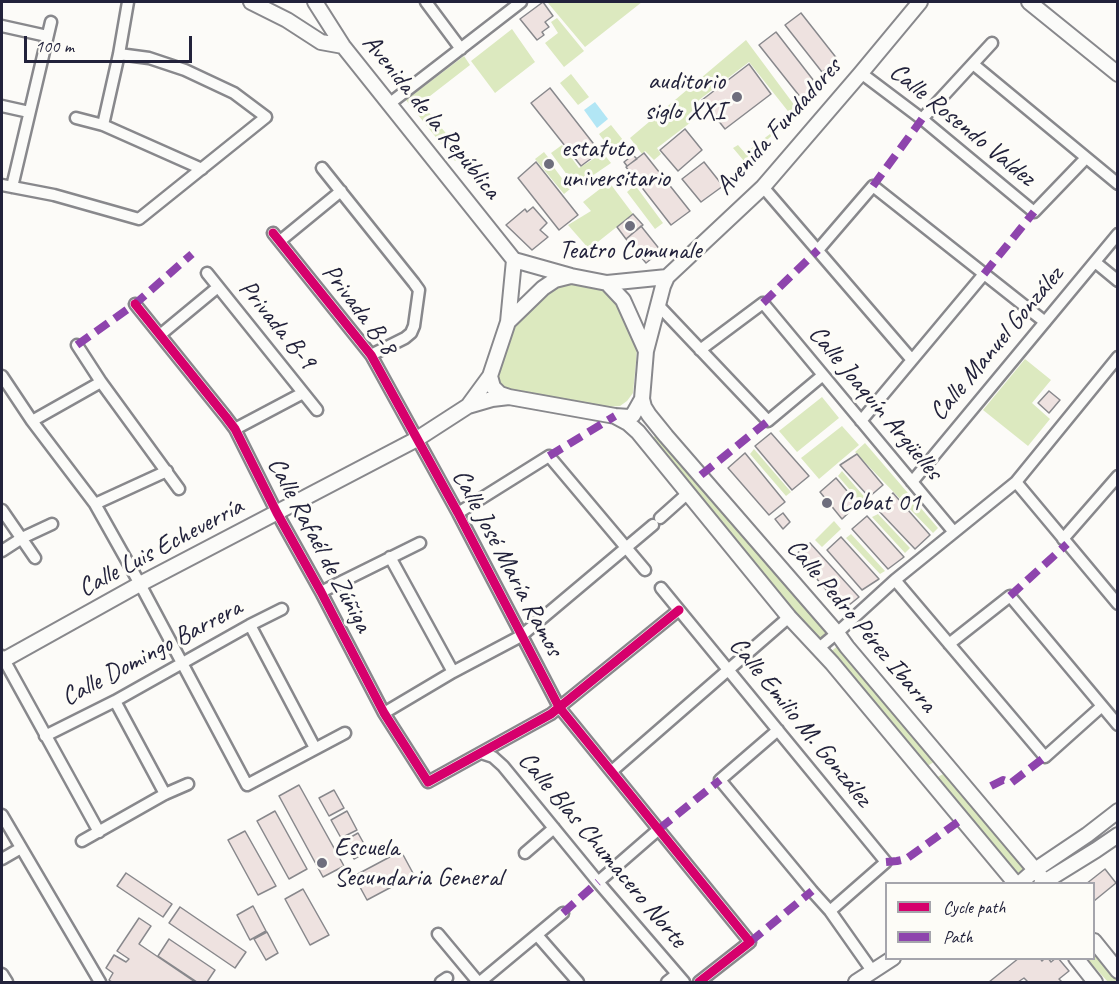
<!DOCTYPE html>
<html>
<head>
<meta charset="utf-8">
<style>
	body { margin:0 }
	#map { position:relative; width:1119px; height:984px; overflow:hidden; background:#fcfbf8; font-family:Caveat,sans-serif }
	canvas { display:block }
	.frame { position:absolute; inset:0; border:3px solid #22223b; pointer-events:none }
	.legend { position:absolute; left:885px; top:882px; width:210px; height:78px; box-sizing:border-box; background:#fdfcf7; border:2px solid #a5a5ac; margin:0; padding:8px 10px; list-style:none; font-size:18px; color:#22223b }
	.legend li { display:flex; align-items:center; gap:12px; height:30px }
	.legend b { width:30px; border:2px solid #a5a5ac }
	.scale { position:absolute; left:24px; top:36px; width:168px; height:27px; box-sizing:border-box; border:3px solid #22223b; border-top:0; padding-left:8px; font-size:18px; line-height:21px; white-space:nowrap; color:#22223b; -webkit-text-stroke:4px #fdfcf7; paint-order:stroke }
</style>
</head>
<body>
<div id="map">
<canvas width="1119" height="984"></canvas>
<div class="frame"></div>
<ul class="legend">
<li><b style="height:8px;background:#d6006c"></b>Cycle path</li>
<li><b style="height:8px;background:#8e44ad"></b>Path</li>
</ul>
<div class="scale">100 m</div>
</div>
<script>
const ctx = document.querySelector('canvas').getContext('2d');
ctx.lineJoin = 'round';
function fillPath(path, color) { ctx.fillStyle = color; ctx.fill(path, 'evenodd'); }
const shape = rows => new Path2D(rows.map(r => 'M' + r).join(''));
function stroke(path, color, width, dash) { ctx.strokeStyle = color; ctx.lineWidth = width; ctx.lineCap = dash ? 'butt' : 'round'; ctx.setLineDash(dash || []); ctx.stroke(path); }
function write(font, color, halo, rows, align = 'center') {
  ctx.font = font + ' Caveat,sans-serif'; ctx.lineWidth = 6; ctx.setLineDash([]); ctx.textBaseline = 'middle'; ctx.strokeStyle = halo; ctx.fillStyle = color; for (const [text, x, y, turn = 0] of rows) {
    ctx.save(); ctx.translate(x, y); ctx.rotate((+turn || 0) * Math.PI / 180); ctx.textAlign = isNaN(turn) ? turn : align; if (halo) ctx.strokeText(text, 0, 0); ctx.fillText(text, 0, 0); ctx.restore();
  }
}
const green = shape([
	[550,2,642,2,585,47,548,3],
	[557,18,584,51,564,67,545,43,558,33,551,22],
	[512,29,535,62,495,93,471,61],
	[746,40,798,110,791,115,749,62,699,100,694,109,699,116,657,148,661,154,654,160,645,151,642,154,630,138],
	[464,56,470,65,421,103,463,154,455,161,406,100],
	[571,74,589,97,578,105,560,83],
	[791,118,744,161,733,148,738,145,745,153],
	[611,125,627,145,614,154,599,134],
	[562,145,579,168,603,153,611,163,576,187,551,153],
	[544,152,551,161,555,169,570,189,564,194,535,159],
	[609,182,633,214,589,249,568,225,591,211,583,202],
	[635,185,663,223,655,229,627,192],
	[567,281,590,282,613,292,635,338,637,348,636,362,633,393,627,401,620,406,608,407,510,395,493,384,512,325,547,288],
	[1025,359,1051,380,1032,403,1050,419,1028,446,983,410],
	[822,397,839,418,797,452,779,431],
	[842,426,859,445,819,479,801,458],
	[655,436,658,436,829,632,818,640,653,446,652,439],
	[865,443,938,528,933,533,855,452],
	[754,449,791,492,786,496,750,454],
	[842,471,868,501,862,504,838,476],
	[878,514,910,548,905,553,872,517],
	[834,521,841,529,822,547,815,540],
	[851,534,885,571,880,574,846,538],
	[840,644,937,760,926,767,829,653],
	[945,773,1027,867,1016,876,934,779],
	[1094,947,1117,977,1117,982,1108,982,1087,959,1094,958]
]);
const water = shape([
	[595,102,608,119,597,128,584,110]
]);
const building = shape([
	[543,2,553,16,545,22,549,27,542,32,544,35,537,40,520,19,543,2],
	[801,13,838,60,822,72,785,25,801,13],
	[776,32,821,90,805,103,759,45,776,32],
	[749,64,771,94,725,129,702,100,749,64],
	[550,88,600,152,581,166,531,103,550,88],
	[685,129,702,150,678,171,660,150,685,129],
	[644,153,690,211,671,225,626,167,644,153],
	[633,155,637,159,627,166,624,162,633,155],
	[536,162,578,215,559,230,518,178,536,162],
	[704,162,723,186,701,202,682,179,704,162],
	[533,207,547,223,540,230,548,237,532,250,506,225,525,209,527,212,533,207],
	[633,214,643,225,626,239,617,227,633,214],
	[641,226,661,251,646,263,626,239,641,226],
	[1049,391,1060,400,1049,413,1038,403,1049,391],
	[771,433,809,476,792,490,755,446,771,433],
	[745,453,785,502,769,515,728,468,745,453],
	[857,454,883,485,869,497,840,465,857,454],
	[836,478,858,504,842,519,820,492,836,478],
	[893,493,930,535,915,549,877,509,893,493],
	[783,513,790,522,783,529,775,519,783,513],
	[867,516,904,557,888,569,852,529,867,516],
	[841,537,879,579,862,590,827,550,841,537],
	[810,543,859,597,843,610,796,554,810,543],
	[299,785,344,866,323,877,279,796,299,785],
	[334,790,344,808,329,816,319,798,334,790],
	[275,811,307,869,289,879,257,821,275,811],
	[347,811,357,830,341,838,331,820,347,811],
	[245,831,276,886,258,895,228,840,245,831],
	[358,833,368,851,354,859,344,841,358,833],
	[401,851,414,875,367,900,354,876,401,851],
	[1105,869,1116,883,1094,901,1094,884,1086,884,1105,869],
	[126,873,172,904,163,917,117,886,126,873],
	[303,889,329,935,310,945,285,899,303,889],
	[253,906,266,931,250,940,237,915,253,906],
	[180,907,246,952,235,968,169,923,180,907],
	[139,918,151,926,139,944,195,982,112,982,109,980,113,973,106,968,114,955,126,962,129,959,117,951,139,918],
	[267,932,278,953,266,960,254,939,267,932],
	[169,939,215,970,207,982,197,982,158,956,169,939],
	[1019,958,1040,958,1042,961,1045,958,1048,958,1051,962,1056,958,1058,958,1069,971,1059,979,1062,982,1028,982,1024,978,1018,982,989,982,1019,958]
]);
const street = shape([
	[426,2,461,49],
	[2,26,47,36],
	[973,64,1118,184],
	[861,73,922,119,1034,212,1086,158],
	[389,104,521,2],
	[2,106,29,112],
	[76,118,103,125,202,169],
	[922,119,992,43],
	[103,125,119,54,128,2],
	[322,168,414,283,419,290,414,326,411,333,405,338,371,355],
	[2,185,54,195,139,219,266,117,234,93,185,70,149,58,119,54],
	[12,187,51,22],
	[763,187,912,360],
	[273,233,371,355,458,513,559,707,750,942,699,982],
	[280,241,341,191],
	[818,250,873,186,1045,322],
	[1095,262,1118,281],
	[207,273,317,410],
	[135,304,226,417,235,429,277,513,321,592,384,713,428,782,551,714,679,610],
	[658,305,768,421,823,375],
	[160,335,218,287],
	[77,345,101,382,179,489],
	[700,350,763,303,953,531],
	[2,376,32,421,95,504,140,584,247,785,345,733],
	[32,421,101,382],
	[861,421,984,274],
	[235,429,303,393],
	[912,482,1118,234],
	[1016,482,1118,604],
	[95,504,167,471],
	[2,510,35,558],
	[458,513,549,456,645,570],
	[660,518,688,493],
	[1063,539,1118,476],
	[2,551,22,538,52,524],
	[390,557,453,672],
	[895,580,1045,757,1102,706],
	[661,588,886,862,830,911],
	[321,592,420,543],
	[250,625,315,748],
	[949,644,1010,596,1118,725],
	[819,648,837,633,895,580,1016,482,1118,357],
	[2,656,99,832],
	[115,701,165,794],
	[384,713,453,672,521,636,653,525],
	[778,730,720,780,812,891,830,911,873,972],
	[45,736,115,701,250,625,282,609],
	[481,753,493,757,503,766,598,882,684,982],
	[612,771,789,617],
	[2,815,100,982],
	[82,841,165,794,188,784],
	[525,853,554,828],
	[2,859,21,848],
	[598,882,659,829],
	[438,934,478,982],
	[537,935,578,982],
	[2,974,7,982],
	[441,982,447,978],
	[480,982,563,913],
	[667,982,677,974]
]);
const secondary = shape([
	[251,2,287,20,321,42,343,46],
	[315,2,343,46,514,260],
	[1029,2,1118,74],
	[514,260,571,276,607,283,667,277],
	[571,276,555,280,543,288,508,322,490,376,493,387,500,394,509,397,615,416,629,417,633,415,642,399,646,351,623,300,607,283],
	[508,322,514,260],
	[646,351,663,286,667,277,763,187,861,73,920,2],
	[642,399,644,407,649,415,666,436,837,633,847,647,1047,884],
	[468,406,490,376],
	[615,416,628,423,638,432,789,617,832,663,1016,884],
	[2,661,140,584,417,439,468,406,492,399,509,397],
	[1019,884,1035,870,1087,835,1118,811],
	[1041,884,1096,850,1118,835],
	[1094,941,1118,971],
	[1076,958,1095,982],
	[856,982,893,958]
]);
const quiet = shape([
	[873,186,922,119],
	[984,274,1034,212],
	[763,303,818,250],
	[77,345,135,304,192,254],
	[549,456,615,416],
	[701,475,768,421],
	[1010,596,1067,544],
	[991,786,1003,780,1011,783,1045,757],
	[659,829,720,780],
	[886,862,897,861,906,859,962,819],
	[563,913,598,882],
	[750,942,812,891]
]);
const cycleway = shape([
	[273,233,371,355,458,513,559,707,750,942,699,982],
	[135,304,226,417,235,429,277,513,321,592,384,713,428,782,551,714,679,610]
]);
const markers = [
	[737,97,6,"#6e6e7d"],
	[549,164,6,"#6e6e7d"],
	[630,226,6,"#6e6e7d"],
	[827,503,6,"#6e6e7d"],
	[322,863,6,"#6e6e7d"]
];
const poiNames = [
	["auditorio",725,82,"right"],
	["siglo XXI",725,112,"right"],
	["estatuto",561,149],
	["universitario",561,179],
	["Teatro Comunale",630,251,"center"],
	["Cobat 01",839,503],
	["Escuela",334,848],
	["Secundaria General",334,878]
];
const streetNames = [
	["Avenida de la República",431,117,51],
	["Calle Rosendo Valdez",962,125,39],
	["Avenida Fundadores",779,127,-48],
	["Privada B-8",359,310,53],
	["Privada B-9",277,325,51],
	["Calle Manuel González",997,344,-50],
	["Calle Joaquín Argüelles",875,403,50],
	["Calle Rafaél de Zúñiga",319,545,62],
	["Calle Luis Echeverría",161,548,-28],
	["Calle José María Ramos",507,563,62],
	["Calle Pedro Pérez Ibarra",861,626,50],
	["Calle Domingo Barrera",152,653,-28],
	["Calle Emilio M. González",800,722,51],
	["Calle Blas Chumacero Norte",602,850,50]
];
fillPath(green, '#dce9bf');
fillPath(water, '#b2e6f5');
fillPath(building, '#eee2e0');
stroke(building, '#88888c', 1.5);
stroke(street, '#88888c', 15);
stroke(secondary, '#88888c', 18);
stroke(street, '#fbfbf9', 10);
stroke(secondary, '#fbfbf9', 14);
stroke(quiet, '#8e44ad', 8, [15, 8]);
stroke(cycleway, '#d6006c', 9);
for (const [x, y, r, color] of markers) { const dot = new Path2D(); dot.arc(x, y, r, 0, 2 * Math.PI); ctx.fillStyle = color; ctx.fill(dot); stroke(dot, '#fdfcf7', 2); }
write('26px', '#22223b', '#fdfcf7', poiNames, 'left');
write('26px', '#22223b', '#fdfcf7', streetNames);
</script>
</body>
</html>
